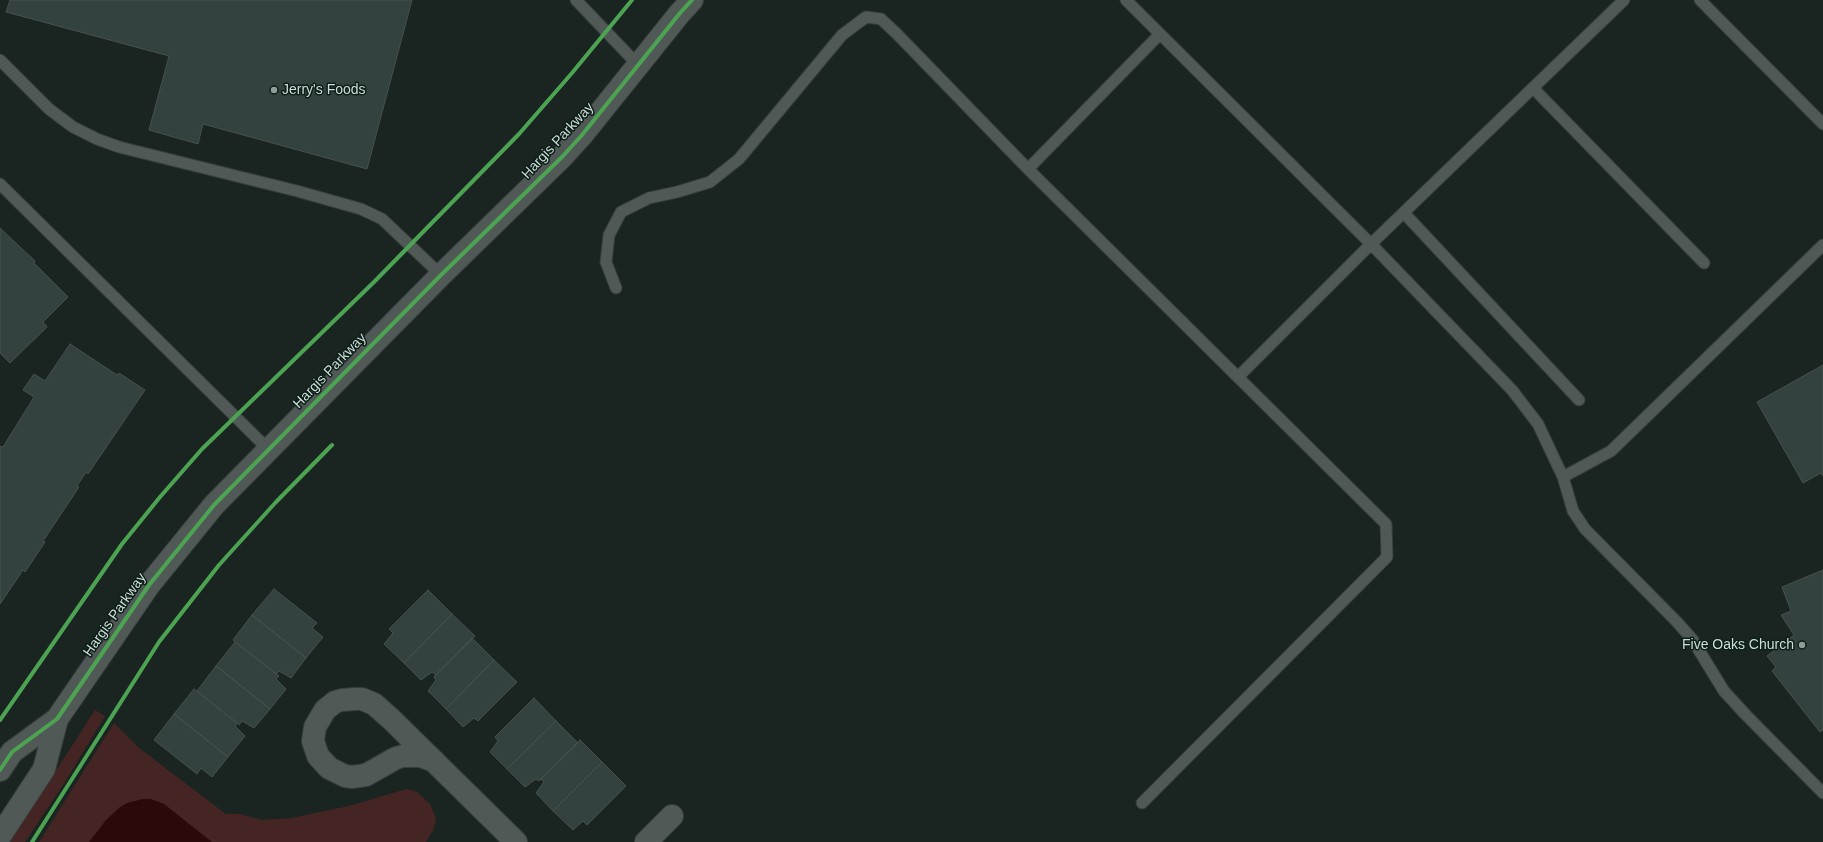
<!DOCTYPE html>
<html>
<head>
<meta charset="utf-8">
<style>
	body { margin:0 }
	canvas { display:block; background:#1a2421 }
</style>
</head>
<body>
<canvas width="1823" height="842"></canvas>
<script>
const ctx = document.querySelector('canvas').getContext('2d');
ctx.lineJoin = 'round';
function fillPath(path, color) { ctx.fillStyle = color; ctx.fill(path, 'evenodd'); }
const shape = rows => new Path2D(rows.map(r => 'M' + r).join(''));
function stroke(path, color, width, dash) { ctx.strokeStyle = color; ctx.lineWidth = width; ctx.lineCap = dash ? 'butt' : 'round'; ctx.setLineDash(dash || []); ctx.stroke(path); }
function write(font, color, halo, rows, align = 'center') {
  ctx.font = font + ' Arial,sans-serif'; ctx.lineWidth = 3; ctx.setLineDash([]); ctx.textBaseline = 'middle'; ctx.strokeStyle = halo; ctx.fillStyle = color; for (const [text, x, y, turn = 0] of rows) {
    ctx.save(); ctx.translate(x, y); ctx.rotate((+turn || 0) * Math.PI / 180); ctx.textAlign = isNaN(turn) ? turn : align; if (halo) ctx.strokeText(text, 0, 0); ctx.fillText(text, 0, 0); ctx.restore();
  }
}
const green = shape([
	[95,710,105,716,65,782,25,842,10,842],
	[114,723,139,748,226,814,240,814,262,820,291,818,349,806,406,789,417,792,430,804,436,818,434,829,426,842,39,842]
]);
const water = shape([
	[143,799,151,799,164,804,212,842,89,842,106,820,120,807,127,803]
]);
const building = shape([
	[10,0,412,0,367,169,203,124,198,144,149,130,169,56,6,12,10,0],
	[0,228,35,261,34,263,68,297,43,322,47,327,10,363,0,353,0,228],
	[70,344,117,375,119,373,145,390,88,474,86,472,77,486,79,487,43,541,45,542,25,572,23,570,0,604,0,447,1,446,3,447,34,397,23,390,34,374,45,381,70,344],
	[1823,365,1823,476,1821,473,1803,483,1757,402,1823,365],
	[1823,570,1823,730,1820,732,1772,671,1776,667,1767,656,1794,635,1781,615,1791,611,1782,587,1823,570],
	[274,589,317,623,312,628,323,637,306,658,252,615,274,589],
	[428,590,452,614,404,663,384,644,393,633,389,629,428,590],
	[452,614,475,636,436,675,432,672,421,680,404,663,452,614],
	[252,615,306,658,291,678,279,671,276,674,233,640,252,615],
	[472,638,494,660,446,709,428,691,436,680,434,677,472,638],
	[235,642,279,676,276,679,286,689,270,709,216,666,235,642],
	[494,660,517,682,478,721,474,718,463,727,446,709,494,660],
	[216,666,270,709,254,728,242,721,239,725,197,691,216,666],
	[194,689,237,723,235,726,245,736,228,757,174,714,194,689],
	[534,698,556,721,507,769,490,752,498,741,495,737,534,698],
	[174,714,228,757,212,777,201,768,197,774,154,740,174,714],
	[556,721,578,743,539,781,536,779,525,787,507,769,556,721],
	[580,740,602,762,553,811,536,793,544,782,541,779,580,740],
	[602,762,626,786,587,825,583,821,573,830,553,811,602,762]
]);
const lane = shape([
	[576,0,638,65],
	[1126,0,1371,244,1512,390,1538,424,1563,477],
	[1700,0,1823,124],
	[0,60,49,109,73,127,97,139,119,147,297,191,361,209,382,219,441,275],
	[1533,88,1704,263],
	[1028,169,1160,34],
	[0,184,269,450],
	[1404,213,1579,400],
	[1823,245,1611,451,1563,477,1573,511,1585,529,1677,622,1692,639,1724,691,1745,714,1823,793],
	[616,288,606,262,609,235,621,212,649,198,677,192,710,182,739,159,842,35,866,17,881,19,897,34,1028,169,1386,524,1387,557,1142,803],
	[1238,377,1371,244,1624,0]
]);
const street = shape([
	[434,761,420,756,403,756,396,758,366,775,352,777,345,776,329,768,318,756,313,741,315,727,325,710,335,702,342,700,355,699,362,699,374,704,391,719,516,842],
	[646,842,672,816]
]);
const secondary = shape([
	[0,770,12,752,57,719,149,585,214,505,441,275,562,157,582,135,680,13,692,0],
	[0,836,44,769,57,719]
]);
const cycleway = shape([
	[0,720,122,544,160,497,202,449,374,282,519,134,572,73,632,0],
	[0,770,12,752,57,719,149,585,214,505,441,275,562,157,582,135,680,13,692,0],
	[32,842,159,642,219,565,276,502,332,445]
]);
const markers = [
	[274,90,4,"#909c97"],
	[1802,645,4,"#909c97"]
];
const poiNames = [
	["Jerry's Foods",282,90],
	["Five Oaks Church",1794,645,"right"]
];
const streetNames = [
	["Hargis Parkway",558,141,-47],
	["Hargis Parkway",330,371,-46],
	["Hargis Parkway",115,615,-55]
];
fillPath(green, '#442524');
fillPath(water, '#2a090a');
fillPath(building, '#33423e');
stroke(building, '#47504c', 1);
stroke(lane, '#363e3b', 13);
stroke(street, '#363e3b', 24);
stroke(secondary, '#363e3b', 24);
stroke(lane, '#505956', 11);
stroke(street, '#505956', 22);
stroke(secondary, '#505956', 22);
stroke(cycleway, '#4ca352', 4);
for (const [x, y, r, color] of markers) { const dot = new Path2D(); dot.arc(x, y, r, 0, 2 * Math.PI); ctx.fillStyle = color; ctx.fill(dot); stroke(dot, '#0c1f19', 1.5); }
write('14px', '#d0dcd7', '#0c1f19', poiNames, 'left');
write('14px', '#d0dcd7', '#0c1f19', streetNames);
</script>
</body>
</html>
